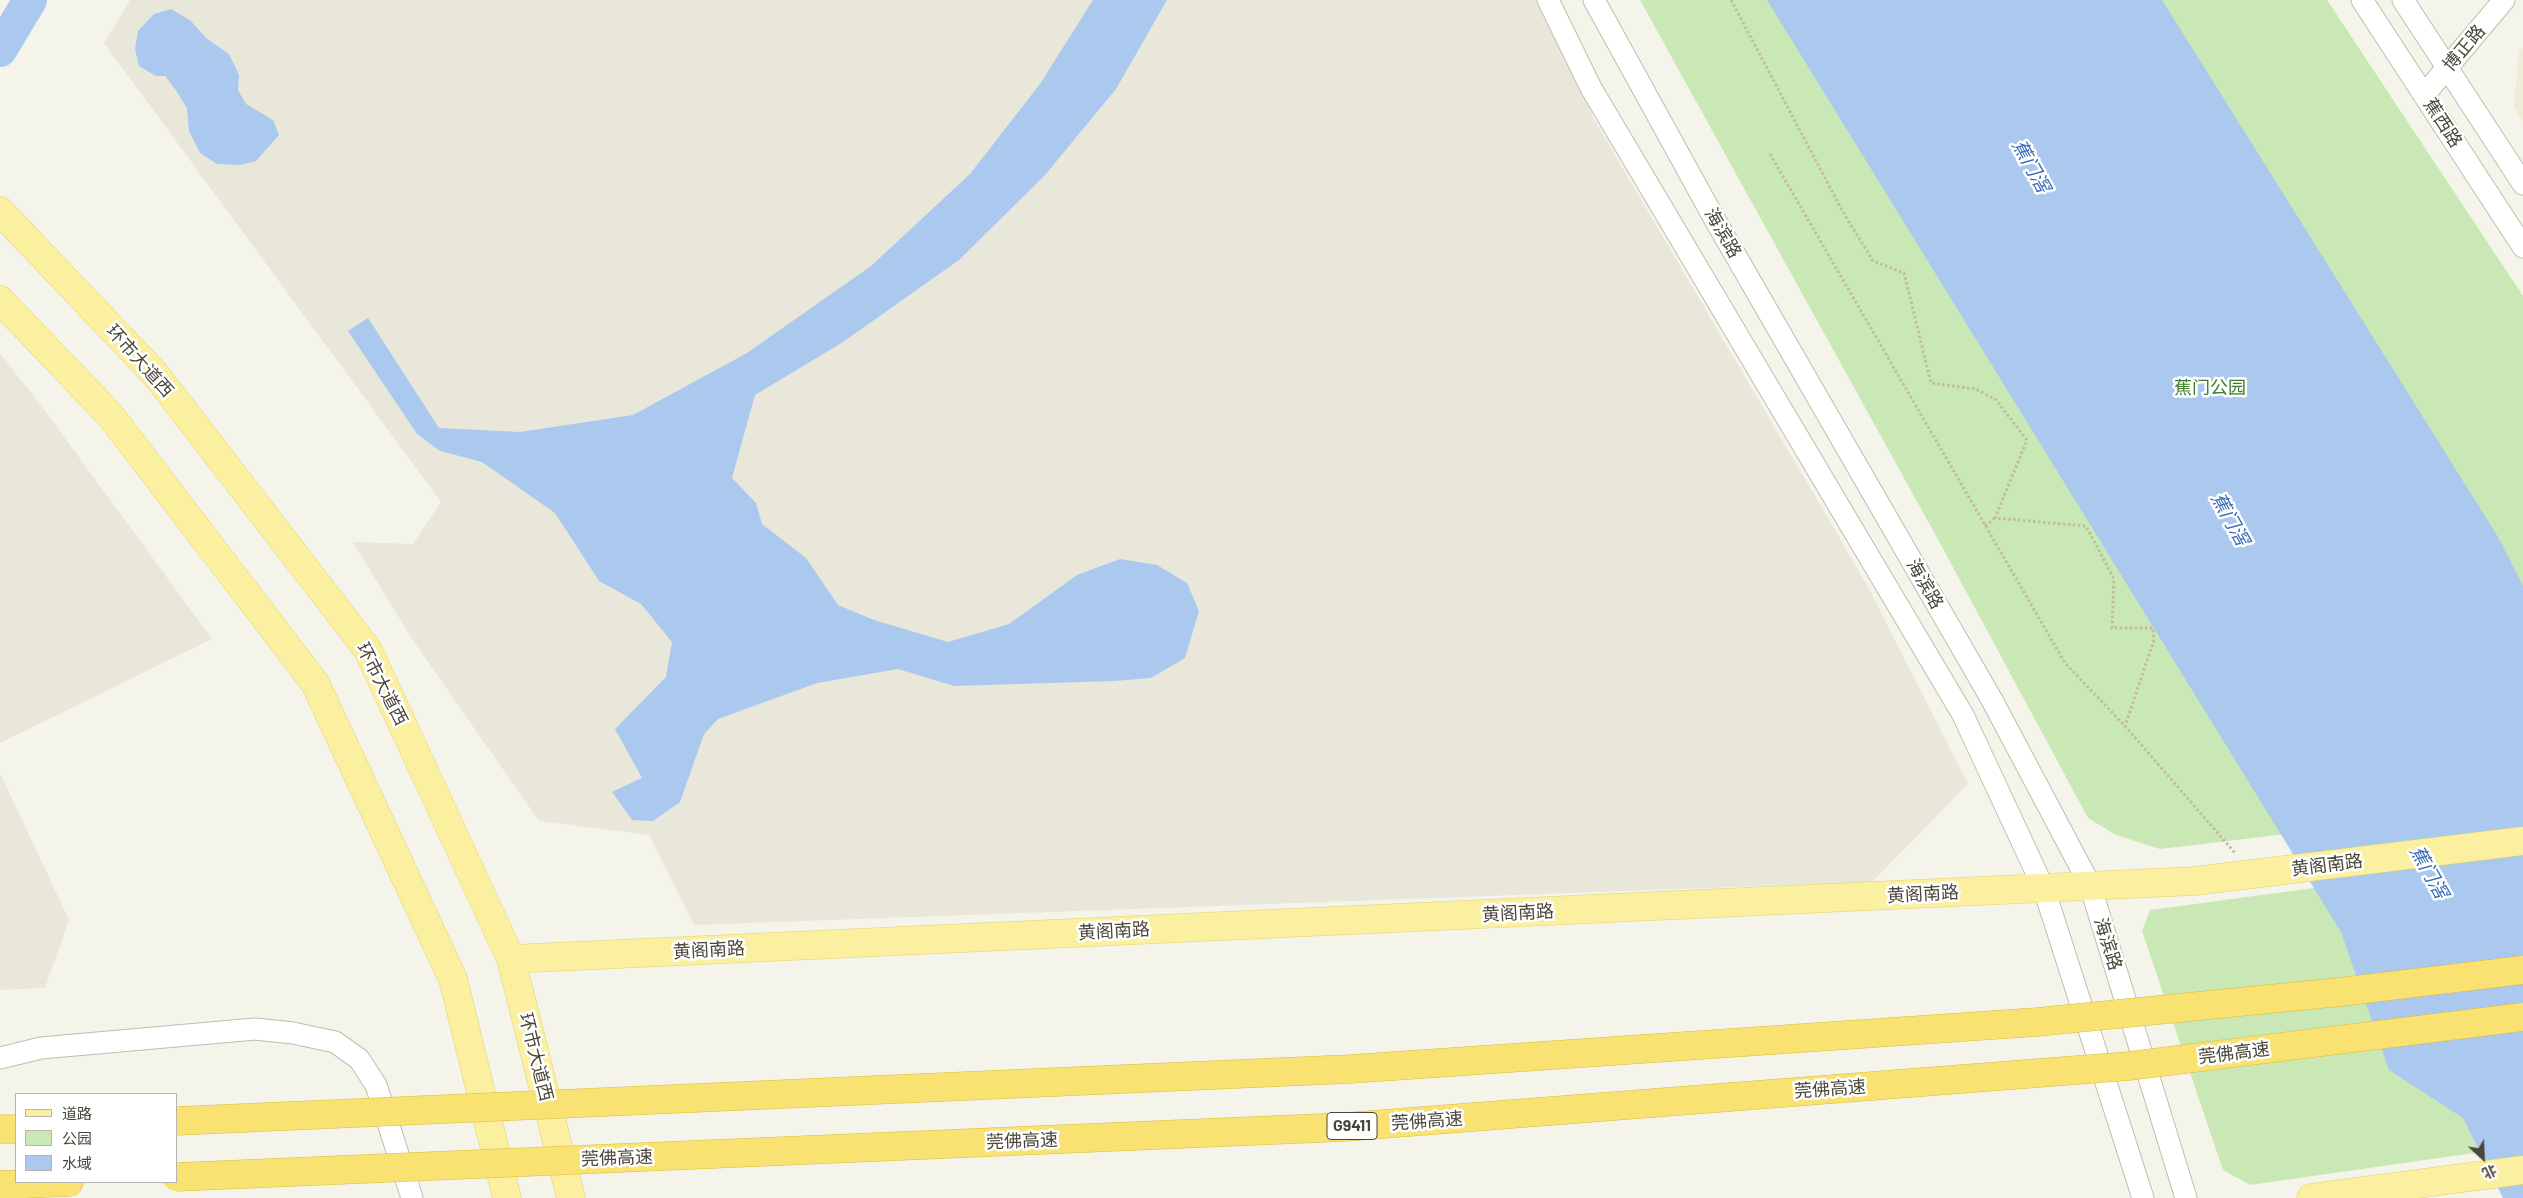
<!DOCTYPE html>
<html>
<head>
<meta charset="utf-8">
<style>
	body { margin:0 }
	#map { position:relative; width:2523px; height:1198px; overflow:hidden; background:#f5f4eb; font-family:Barlow,"Noto Sans SC",sans-serif }
	canvas { display:block }
	.legend { position:absolute; left:15px; top:1093px; width:162px; height:90px; box-sizing:border-box; background:#fff; border:1px solid #b7b5b0; margin:0; padding:6px 9px; list-style:none; font-size:15px; color:#4a4639 }
	.legend li { display:flex; align-items:center; gap:10px; height:25px }
	.legend b { width:25px; border:1px solid #b7b5b0 }
	.north { position:absolute; left:2458px; top:1133px; width:50px; height:50px; -webkit-text-stroke:4px #fff; paint-order:stroke; rotate:155deg; font-size:14px; font-weight:700; line-height:20px; text-align:center; color:#4a4639 }
	.north::after { content:''; display:block; margin:auto; width:18px; height:22px; background:#4a4639; clip-path:polygon(50% 0,100% 100%,50% 72%,0 100%) }
</style>
</head>
<body>
<div id="map">
<canvas width="2523" height="1198"></canvas>
<ul class="legend">
<li><b style="height:6px;background:#fbf09f"></b>道路</li>
<li><b style="height:14px;background:#c9e8b6"></b>公园</li>
<li><b style="height:14px;background:#abc8ef"></b>水域</li>
</ul>
<div class="north">北</div>
</div>
<script>
const ctx = document.querySelector('canvas').getContext('2d');
ctx.lineJoin = 'round';
function fillPath(path, color) { ctx.fillStyle = color; ctx.fill(path, 'evenodd'); }
const shape = rows => new Path2D(rows.map(r => 'M' + r).join(''));
function stroke(path, color, width, dash) { ctx.strokeStyle = color; ctx.lineWidth = width; ctx.lineCap = dash ? 'butt' : 'round'; ctx.setLineDash(dash || []); ctx.stroke(path); }
function write(font, color, halo, rows, align = 'center') {
  ctx.font = font + ' Barlow,"Noto Sans SC",sans-serif'; ctx.lineWidth = 5; ctx.setLineDash([]); ctx.textBaseline = 'middle'; ctx.strokeStyle = halo; ctx.fillStyle = color; for (const [text, x, y, turn = 0] of rows) {
    ctx.save(); ctx.translate(x, y); ctx.rotate((+turn || 0) * Math.PI / 180); ctx.textAlign = isNaN(turn) ? turn : align; if (halo) ctx.strokeText(text, 0, 0); ctx.fillText(text, 0, 0); ctx.restore();
  }
}
const residential = shape([
	[130,0,1535,0,1595,121,1867,585,1968,784,1872,882,694,925,649,835,539,821,412,639,353,542,413,544,441,502,104,43],
	[0,353,48,415,212,639,0,743],
	[0,773,69,920,45,988,0,990]
]);
const education = shape([
	[2523,48,2523,121,2514,107,2519,52]
]);
const green = shape([
	[1640,0,2327,0,2523,296,2523,806,2160,849,2116,835,2088,818,1941,545],
	[2523,860,2523,1146,2250,1185,2223,1170,2142,931,2150,910]
]);
const water = shape([
	[1093,0,1167,0,1116,89,1045,175,959,260,843,342,755,395,732,478,756,503,762,524,806,558,838,605,874,620,948,642,1009,624,1077,575,1120,559,1157,565,1187,583,1199,611,1185,658,1151,678,1114,681,954,686,898,669,817,683,718,719,704,734,680,802,653,821,632,820,612,792,642,778,615,729,666,677,672,642,641,604,599,581,555,513,482,462,440,451,417,434,348,331,368,318,439,428,520,432,633,415,747,353,871,266,970,174,1040,84],
	[1767,0,2162,0,2498,537,2523,586,2523,1198,2503,1198,2463,1118,2389,1070,2341,932],
	[171,9,191,21,206,38,229,54,239,75,238,90,246,104,273,120,279,135,256,161,240,165,217,164,200,153,189,131,187,108,175,89,165,76,156,76,139,66,135,49,138,31,154,14]
]);
const river = shape([
	[0,50,30,0]
]);
const path = shape([
	[1731,0,1843,212,1873,261,1904,273,1931,383,1976,389,1996,400,2027,440,1995,518,2086,526,2114,579,2112,628,2153,628,2154,640,2125,726],
	[1770,154,2065,663,2125,726,2235,853],
	[1985,526,1995,518]
]);
const minor = shape([
	[1548,0,1591,88,1963,715,2044,889,2143,1198],
	[1594,0,1714,218,1992,700,2090,885,2186,1198],
	[2362,0,2523,247],
	[2403,0,2523,184],
	[2424,95,2504,0],
	[0,1058,41,1048,255,1029,293,1033,335,1042,359,1059,376,1085,412,1198]
]);
const major = shape([
	[0,211,156,375,368,650,511,959,571,1198],
	[0,300,110,415,315,683,453,979,507,1198],
	[511,959,2195,881,2523,841],
	[2311,1198,2523,1170]
]);
const highway = shape([
	[0,1129,16,1129],
	[0,1185,69,1182]
]);
const highwayBridge = shape([
	[176,1121,1350,1069,2037,1022,2340,992,2523,970],
	[176,1177,1345,1127,2129,1066,2523,1017]
]);
const shields = [
	[1352,1126,50]
];
const shieldNames = [
	["G9411",1352,1126]
];
const streetNames = [
	["博正路",2464,48,-50],
	["蕉西路",2443,123,57],
	["海滨路",1723,233,60],
	["环市大道西",140,361,48],
	["海滨路",1925,584,60],
	["环市大道西",382,684,63],
	["黄阁南路",2327,865,-7],
	["黄阁南路",1923,894,-3],
	["黄阁南路",1518,913,-3],
	["黄阁南路",1114,931,-3],
	["海滨路",2108,944,73],
	["黄阁南路",709,950,-3],
	["莞佛高速",2234,1053,-7],
	["环市大道西",536,1057,76],
	["莞佛高速",1830,1089,-4],
	["莞佛高速",1427,1121,-4],
	["莞佛高速",1022,1141,-2],
	["莞佛高速",617,1158,-2]
];
const parkNames = [
	["蕉门公园",2210,388]
];
const waterNames = [
	["蕉门滘",2031,166,61],
	["蕉门滘",2230,519,61],
	["蕉门滘",2429,872,61]
];
fillPath(residential, '#e9e7da');
fillPath(education, '#eeebd6');
fillPath(green, '#c9e8b6');
fillPath(water, '#abc8ef');
stroke(river, '#abc8ef', 34);
stroke(minor, '#c1bdae', 23);
stroke(major, '#e1d16e', 29);
stroke(highway, '#d9ba41', 29);
stroke(path, '#c2bba0', 3, [2.5, 2.5]);
stroke(minor, '#fff', 21);
stroke(major, '#fbf09f', 28);
stroke(highway, '#f9e272', 28);
stroke(highwayBridge, '#d9ba41', 29, []);
stroke(highwayBridge, '#f9e272', 28);
for (const [x, y, w] of shields) { const box = new Path2D(); box.roundRect(x - w / 2, y - 13.5, w, 27, 4); ctx.fillStyle = '#fff'; ctx.fill(box); stroke(box, '#4a4639', 1); }
write('bold 16px', '#4a4639', null, shieldNames);
write('18px', '#4a4639', '#fff', streetNames);
write('18px', '#3e7b2d', '#fff', parkNames);
write('italic 19px', '#3469b4', '#fff', waterNames);
</script>
</body>
</html>
